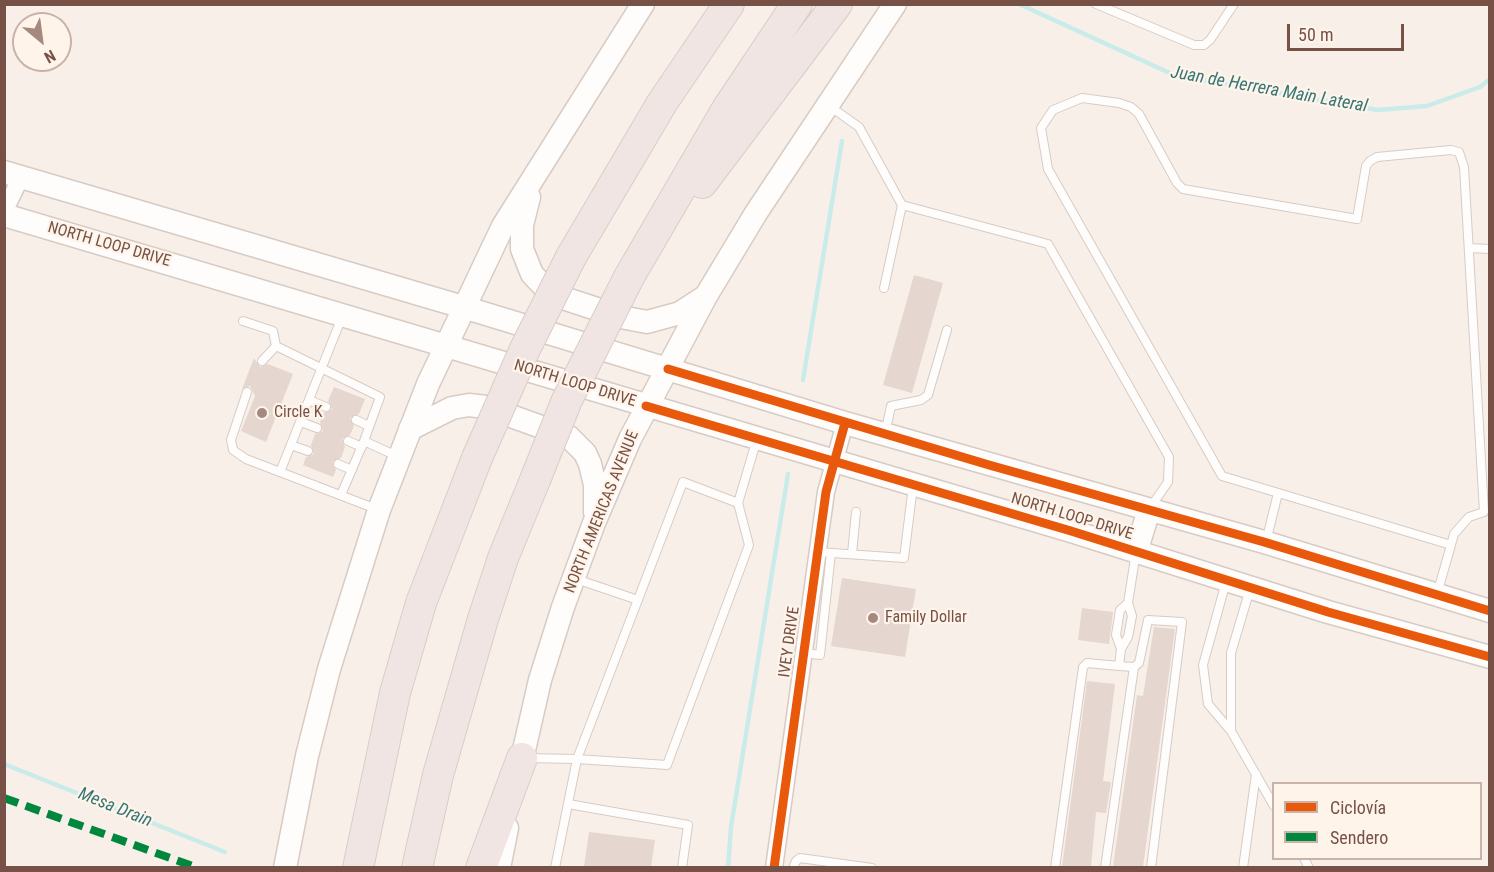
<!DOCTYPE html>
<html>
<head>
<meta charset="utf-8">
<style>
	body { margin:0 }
	#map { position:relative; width:1494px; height:872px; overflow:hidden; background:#f8f0e8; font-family:"Roboto Condensed",sans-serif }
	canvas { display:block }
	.frame { position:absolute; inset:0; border:6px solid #785146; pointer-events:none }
	.legend { position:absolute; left:1272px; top:782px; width:210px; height:78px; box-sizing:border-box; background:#fff4ea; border:2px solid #c9b3a8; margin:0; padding:8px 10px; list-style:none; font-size:18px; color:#785146 }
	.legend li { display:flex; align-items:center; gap:12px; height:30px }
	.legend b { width:30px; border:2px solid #c9b3a8 }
	.north { position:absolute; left:12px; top:12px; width:60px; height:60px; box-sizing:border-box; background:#fff4ea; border:2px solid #c9b3a8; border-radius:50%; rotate:151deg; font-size:16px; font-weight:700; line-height:24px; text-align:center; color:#785146 }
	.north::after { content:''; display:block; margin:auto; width:21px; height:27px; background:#a5897f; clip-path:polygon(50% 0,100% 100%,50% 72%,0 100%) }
	.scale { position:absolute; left:1287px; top:24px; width:117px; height:27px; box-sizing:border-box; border:3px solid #785146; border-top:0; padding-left:8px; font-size:18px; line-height:21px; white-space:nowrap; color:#785146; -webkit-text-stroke:4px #fff4ea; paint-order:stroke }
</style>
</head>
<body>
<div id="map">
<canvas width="1494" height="872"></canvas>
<div class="frame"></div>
<ul class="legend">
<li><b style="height:8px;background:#e8590c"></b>Ciclovía</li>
<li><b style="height:8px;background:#00873e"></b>Sendero</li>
</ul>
<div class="north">N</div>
<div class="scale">50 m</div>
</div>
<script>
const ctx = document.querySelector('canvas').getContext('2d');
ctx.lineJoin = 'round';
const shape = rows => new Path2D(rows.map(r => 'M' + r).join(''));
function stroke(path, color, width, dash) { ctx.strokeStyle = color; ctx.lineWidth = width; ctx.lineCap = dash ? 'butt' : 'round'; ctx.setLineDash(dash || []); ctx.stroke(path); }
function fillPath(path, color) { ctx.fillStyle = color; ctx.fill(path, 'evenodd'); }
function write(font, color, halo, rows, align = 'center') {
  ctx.font = font + ' "Roboto Condensed",sans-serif'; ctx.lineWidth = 4.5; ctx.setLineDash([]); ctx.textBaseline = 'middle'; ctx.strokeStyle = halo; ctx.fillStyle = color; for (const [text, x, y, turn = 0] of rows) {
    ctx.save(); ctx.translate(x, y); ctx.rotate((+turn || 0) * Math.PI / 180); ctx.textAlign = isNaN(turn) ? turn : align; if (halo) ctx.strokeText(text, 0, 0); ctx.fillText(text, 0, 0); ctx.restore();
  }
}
const stream = shape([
	[1019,4,1174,75,1378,110,1427,106,1480,87,1490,79],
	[803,380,842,141],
	[4,764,225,852],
	[728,868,731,827,788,474]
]);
const building = shape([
	[914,275,943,283,912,393,883,385],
	[254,358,260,367,268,364,293,374,266,442,241,431,255,396,250,386,242,389],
	[334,387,365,399,359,414,350,418,354,426,350,435,342,439,345,447,341,458,332,462,336,470,333,477,303,465,306,457,314,454,311,445,315,434,323,431,320,422,324,413,332,409,328,401],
	[842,578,916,589,905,657,831,646],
	[1082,608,1113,612,1109,644,1078,640],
	[1154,627,1175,629,1143,867,1113,867,1137,695,1143,696],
	[1087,681,1115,684,1103,781,1111,782,1106,813,1096,812,1091,867,1062,867],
	[589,832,655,840,651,867,584,867]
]);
const lane = shape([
	[1096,4,1194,45,1204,45,1210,40,1234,4],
	[828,105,859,127,902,205,884,288],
	[902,205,1048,244,1169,457,1168,482,1150,508],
	[1469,248,1490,249],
	[243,321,273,331,276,346],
	[276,346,380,397,364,441,399,457],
	[262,361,276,346],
	[247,392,231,440,233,450,246,459,379,510],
	[309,400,326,407],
	[356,420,369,426],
	[301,422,317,428],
	[885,434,891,406,921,400,928,395,947,330],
	[348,441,362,447],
	[291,445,308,451],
	[338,464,352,470],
	[280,472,342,317],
	[341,495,364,441],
	[738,503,749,545,667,765,577,759,683,482,738,503,757,439],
	[1266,542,1278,493],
	[818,552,904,558,913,486],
	[852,554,856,512],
	[576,579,638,600],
	[1226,582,1203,665,1208,704,1231,731,1231,653,1250,589],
	[1437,594,1451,545,1454,534,1469,517,1484,512,1464,167,1459,152,1451,150,1377,157,1370,161,1366,166,1357,219,1183,189,1177,183,1139,114,1131,107,1119,103,1082,98,1053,110,1041,128,1048,169,1222,476,1451,545],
	[1128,603,1120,610,1116,635,1121,649,1128,637,1132,616,1128,603,1136,552],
	[804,653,820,655,831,553],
	[1134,667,1139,663,1148,620,1182,622,1151,868],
	[1231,731,1274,806],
	[525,758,577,759,555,868],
	[568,804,688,825,682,868],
	[1304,858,1309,868],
	[793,868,796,861,800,858,872,868],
	[1055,868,1083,667,1087,663,1119,666,1121,649],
	[1105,868,1134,667,1119,666],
	[1243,868,1256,774]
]);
const street = shape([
	[4,212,21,177],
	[774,868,826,492,845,423]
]);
const secondary = shape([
	[4,172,463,307,845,423,1264,542,1490,611],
	[529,197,522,225,522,249,532,274,551,294,621,317,647,322,680,313,703,298],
	[4,215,1071,531,1328,612,1490,657],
	[410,429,452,408,469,405,486,407,569,437,585,453,590,464,595,485,595,512],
	[1136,552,1149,510],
	[519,772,540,680,563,607,594,523,630,439,706,296,756,213,895,4],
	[285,868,307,756,329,669,379,510,428,384,503,226,643,4],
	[499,868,507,828]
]);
const highway = shape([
	[702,183,837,4],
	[571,257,662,103,729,4],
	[629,277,727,109,797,4],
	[358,868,395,693,421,603,477,458],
	[417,868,438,775,483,619,503,558,535,480],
	[481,868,522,758]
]);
const highwayBridge = shape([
	[477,458,525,349,571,257],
	[535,480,567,400,629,277]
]);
const quiet = shape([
	[4,798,198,868]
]);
const cycleway = shape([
	[668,369,989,465,1264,542,1490,611],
	[646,406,1071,531,1328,612,1490,657],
	[774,868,826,492,845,423]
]);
const markers = [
	[262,413,6,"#a5897f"],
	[873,618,6,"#a5897f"]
];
const streetNames = [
	["NORTH LOOP DRIVE",109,245,16],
	["NORTH LOOP DRIVE",575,384,17],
	["NORTH AMERICAS AVENUE",602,512,-68],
	["NORTH LOOP DRIVE",1072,517,17],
	["IVEY DRIVE",790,642,-82]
];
const poiNames = [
	["Circle K",274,413],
	["Family Dollar",885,618]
];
const waterNames = [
	["Juan de Herrera Main Lateral",1269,90,10],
	["Mesa Drain",115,808,22]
];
stroke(stream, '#c9ebe9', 4.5);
fillPath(building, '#e5d6cf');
stroke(lane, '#d6cbc5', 10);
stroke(street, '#d6cbc5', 19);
stroke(secondary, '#d7cbc4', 25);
stroke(highway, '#dacdc8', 32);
stroke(lane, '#fefdfc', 8);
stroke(street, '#fefdfc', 16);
stroke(secondary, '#fefdfc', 22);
stroke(highway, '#f1e5e3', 30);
stroke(highwayBridge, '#dacdc8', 32, []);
stroke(highwayBridge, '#f1e5e3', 30);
stroke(quiet, '#00873e', 8, [15, 8]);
stroke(cycleway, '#e8590c', 9);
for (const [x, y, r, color] of markers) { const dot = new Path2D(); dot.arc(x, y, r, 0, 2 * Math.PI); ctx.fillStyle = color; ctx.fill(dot); stroke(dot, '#fff4ea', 2); }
write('16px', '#785146', '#fff4ea', streetNames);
write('16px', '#785146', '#fff4ea', poiNames, 'left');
write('italic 18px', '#367677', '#fff4ea', waterNames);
</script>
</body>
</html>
